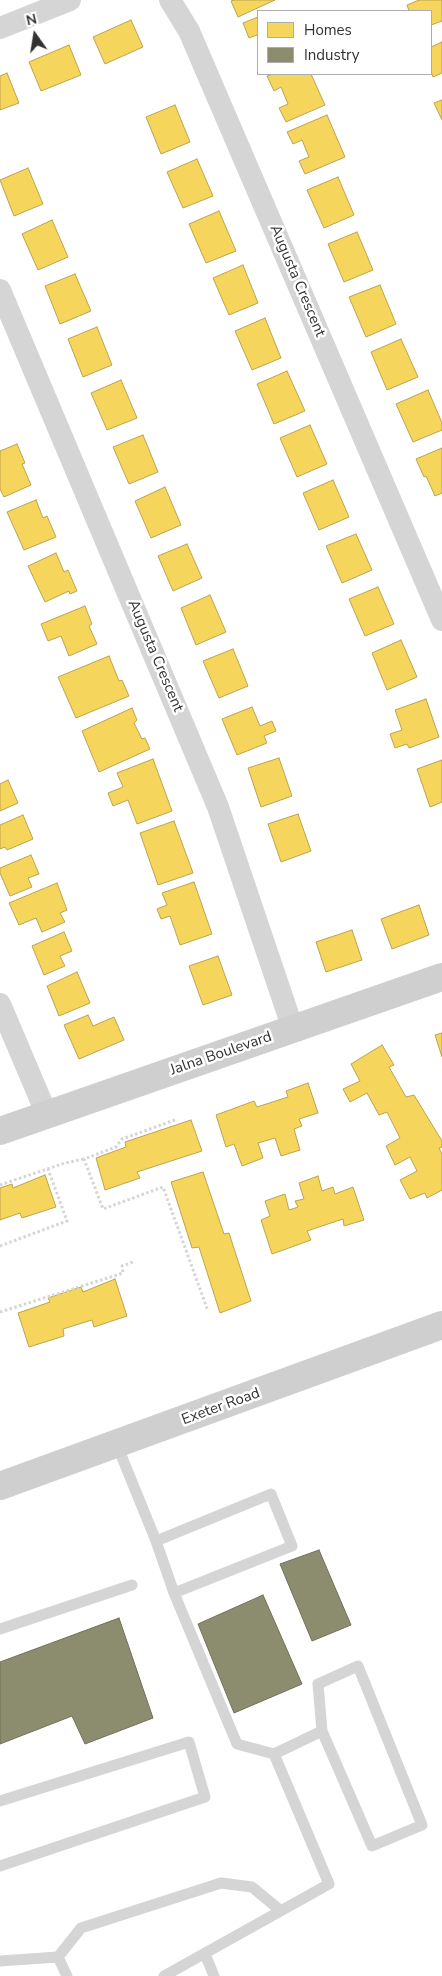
<!DOCTYPE html>
<html>
<head>
<meta charset="utf-8">
<style>
	body { margin:0 }
	#map { position:relative; width:442px; height:1976px; overflow:hidden; background:#fff; font-family:"Nunito Sans",sans-serif }
	canvas { display:block }
	.legend { position:absolute; left:257px; top:10px; width:175px; height:65px; box-sizing:border-box; background:#fff; border:1px solid #adadad; margin:0; padding:6px 9px; list-style:none; font-size:15px; color:#313131 }
	.legend li { display:flex; align-items:center; gap:10px; height:25px }
	.legend b { width:25px; border:1px solid #adadad }
	.north { position:absolute; left:10px; top:10px; width:50px; height:50px; -webkit-text-stroke:4px #fff; paint-order:stroke; rotate:347deg; font-size:14px; font-weight:700; line-height:20px; text-align:center; color:#313131 }
	.north::after { content:''; display:block; margin:auto; width:18px; height:22px; background:#313131; clip-path:polygon(50% 0,100% 100%,50% 72%,0 100%) }
</style>
</head>
<body>
<div id="map">
<canvas width="442" height="1976"></canvas>
<ul class="legend">
<li><b style="height:14px;background:#f6d55c"></b>Homes</li>
<li><b style="height:14px;background:#8c8c6e"></b>Industry</li>
</ul>
<div class="north">N</div>
</div>
<script>
const ctx = document.querySelector('canvas').getContext('2d');
ctx.lineJoin = 'round';
function fillPath(path, color) { ctx.fillStyle = color; ctx.fill(path, 'evenodd'); }
const shape = rows => new Path2D(rows.map(r => 'M' + r).join(''));
function stroke(path, color, width, dash) { ctx.strokeStyle = color; ctx.lineWidth = width; ctx.lineCap = dash ? 'butt' : 'round'; ctx.setLineDash(dash || []); ctx.stroke(path); }
function write(font, color, halo, rows, align = 'center') {
  ctx.font = font + ' "Nunito Sans",sans-serif'; ctx.lineWidth = 5; ctx.setLineDash([]); ctx.textBaseline = 'middle'; ctx.strokeStyle = halo; ctx.fillStyle = color; for (const [text, x, y, turn = 0] of rows) {
    ctx.save(); ctx.translate(x, y); ctx.rotate((+turn || 0) * Math.PI / 180); ctx.textAlign = isNaN(turn) ? turn : align; if (halo) ctx.strokeText(text, 0, 0); ctx.fillText(text, 0, 0); ctx.restore();
  }
}
const homes = shape([
	[234,0,275,0,238,17,231,1,234,0],
	[419,0,442,0,442,21,431,25,431,11,409,11,407,5,419,0],
	[258,17,258,37,257,35,249,38,243,23,258,17],
	[131,20,143,47,105,64,93,37,131,20],
	[442,42,442,73,433,77,431,71,431,47,442,42],
	[69,45,81,75,41,91,29,62,69,45],
	[7,73,19,103,0,110,0,76,7,73],
	[273,74,311,74,325,105,286,122,279,108,288,104,281,87,274,91,267,76,273,74],
	[442,100,442,120,434,103,442,100],
	[175,105,190,142,161,154,146,117,175,105],
	[327,115,345,157,305,174,299,161,309,157,302,140,293,144,287,132,327,115],
	[197,159,213,196,183,208,167,172,197,159],
	[28,168,43,204,14,216,0,180,28,168],
	[338,177,354,215,324,228,307,190,338,177],
	[219,211,236,251,206,263,189,224,219,211],
	[52,220,68,257,38,270,22,234,52,220],
	[357,232,373,270,344,282,328,244,357,232],
	[243,265,258,303,229,315,213,278,243,265],
	[75,274,91,311,60,324,45,286,75,274],
	[380,285,396,324,366,337,349,297,380,285],
	[265,318,281,358,252,370,235,331,265,318],
	[97,327,112,365,83,377,68,339,97,327],
	[401,339,418,377,387,390,371,352,401,339],
	[287,371,305,411,274,424,257,384,287,371],
	[121,380,137,418,107,430,91,393,121,380],
	[428,390,442,423,442,430,413,442,396,404,428,390],
	[310,425,327,464,297,477,280,438,310,425],
	[143,435,158,472,129,484,113,447,143,435],
	[17,444,25,463,22,464,31,485,4,497,0,489,0,451,17,444],
	[442,448,442,493,435,496,426,476,424,477,416,459,442,448],
	[333,480,349,517,319,530,303,493,333,480],
	[165,487,181,525,151,538,135,501,165,487],
	[36,500,43,518,47,516,56,537,24,550,7,512,36,500],
	[356,534,372,570,342,583,326,546,356,534],
	[187,544,202,578,173,591,158,556,187,544],
	[56,553,64,572,68,570,77,591,70,594,69,591,45,602,28,566,56,553],
	[378,587,394,624,365,636,349,599,378,587],
	[210,595,226,632,196,645,181,608,210,595],
	[85,606,92,624,89,626,97,644,69,656,61,636,48,641,41,624,85,606],
	[401,640,417,677,387,690,372,653,401,640],
	[233,649,248,686,219,698,203,661,233,649],
	[109,656,119,681,122,680,129,696,76,718,58,677,109,656],
	[426,699,439,737,409,748,407,744,395,748,390,734,402,730,395,710,426,699],
	[252,707,260,726,272,721,276,731,264,736,267,743,237,755,222,719,252,707],
	[132,708,137,720,134,723,142,739,145,738,150,749,99,772,82,731,132,708],
	[279,758,292,796,261,807,248,768,279,758],
	[153,759,172,811,137,824,128,800,113,806,108,793,123,787,117,773,153,759],
	[442,760,442,802,430,807,417,769,442,760],
	[8,780,18,803,0,811,0,784,8,780],
	[298,814,311,851,281,862,268,824,298,814],
	[23,815,33,839,7,850,5,847,0,849,0,825,23,815],
	[174,821,193,873,158,885,140,833,174,821],
	[31,855,39,874,28,878,32,887,10,896,0,873,0,868,31,855],
	[194,882,212,934,180,945,170,916,161,919,157,909,167,905,162,893,194,882],
	[57,883,67,910,60,913,65,922,42,932,36,918,19,925,9,903,57,883],
	[419,905,429,935,392,949,381,919,419,905],
	[352,930,362,960,326,972,316,942,352,930],
	[64,932,72,951,60,956,65,966,44,975,32,946,64,932],
	[218,956,232,995,203,1005,189,966,218,956],
	[77,972,90,1003,59,1016,47,986,77,972],
	[88,1015,93,1026,114,1017,124,1040,79,1059,64,1025,88,1015],
	[442,1033,442,1057,435,1035,442,1033],
	[382,1045,394,1065,389,1067,406,1097,414,1095,442,1141,442,1147,439,1148,442,1154,442,1190,427,1198,425,1193,410,1199,400,1180,417,1171,410,1157,395,1165,386,1146,400,1138,387,1112,379,1115,367,1093,350,1102,343,1089,360,1081,351,1064,382,1045],
	[308,1083,318,1113,299,1119,302,1126,294,1129,300,1150,281,1156,275,1138,258,1143,263,1158,242,1166,234,1144,226,1147,216,1115,254,1101,257,1107,288,1097,286,1091,308,1083],
	[191,1120,202,1151,137,1172,140,1178,105,1190,96,1158,126,1147,125,1142,191,1120],
	[203,1172,224,1234,229,1233,251,1301,220,1313,199,1247,192,1248,171,1182,203,1172],
	[45,1175,56,1207,22,1218,20,1213,0,1220,0,1188,12,1184,13,1188,45,1175],
	[318,1176,322,1191,333,1187,335,1194,353,1187,364,1220,344,1226,343,1219,307,1231,311,1240,272,1254,261,1220,270,1216,265,1201,285,1194,289,1210,298,1207,295,1201,304,1199,299,1183,318,1176],
	[115,1279,127,1316,94,1327,92,1320,63,1329,64,1336,29,1347,18,1313,50,1302,48,1298,81,1287,83,1292,115,1279]
]);
const industry = shape([
	[319,1550,351,1625,312,1641,280,1564,319,1550],
	[263,1595,302,1684,234,1713,198,1624,263,1595],
	[119,1618,153,1718,85,1744,72,1716,0,1744,0,1662,119,1618]
]);
const path = shape([
	[175,1120,122,1139,116,1147,84,1159,103,1209,163,1187,208,1311],
	[0,1185,65,1163,84,1159],
	[0,1246,67,1221,48,1169],
	[0,1312,123,1273,122,1266,133,1262]
]);
const lane = shape([
	[117,1445,156,1541,174,1593,237,1744,274,1754,329,1884,164,1976],
	[156,1541,271,1494,292,1546,174,1593],
	[0,1629,132,1585],
	[274,1754,322,1731,318,1684,358,1666,422,1825,372,1846,322,1731],
	[0,1801,189,1742,205,1797,0,1866],
	[205,1954,214,1976],
	[0,1961,58,1957],
	[67,1976,58,1957,81,1928,221,1883,252,1887,281,1911]
]);
const street = shape([
	[170,0,189,31,442,620],
	[0,28,70,0],
	[0,290,218,807,293,1029],
	[0,1004,47,1115]
]);
const secondary = shape([
	[0,1131,442,977],
	[0,1486,442,1325]
]);
const streetNames = [
	["Augusta Crescent",297,281,67],
	["Augusta Crescent",155,656,67],
	["Jalna Boulevard",221,1054,-19],
	["Exeter Road",221,1407,-20]
];
fillPath(homes, '#f6d55c');
stroke(homes, '#bba44f', 1);
fillPath(industry, '#8c8c6e');
stroke(industry, '#71715c', 1);
stroke(path, '#d5d5d5', 3, [2.5, 2.5]);
stroke(lane, '#d5d5d5', 11);
stroke(street, '#d5d5d5', 22);
stroke(secondary, '#cfcfcf', 28);
write('15px', '#313131', '#fff', streetNames);
</script>
</body>
</html>
